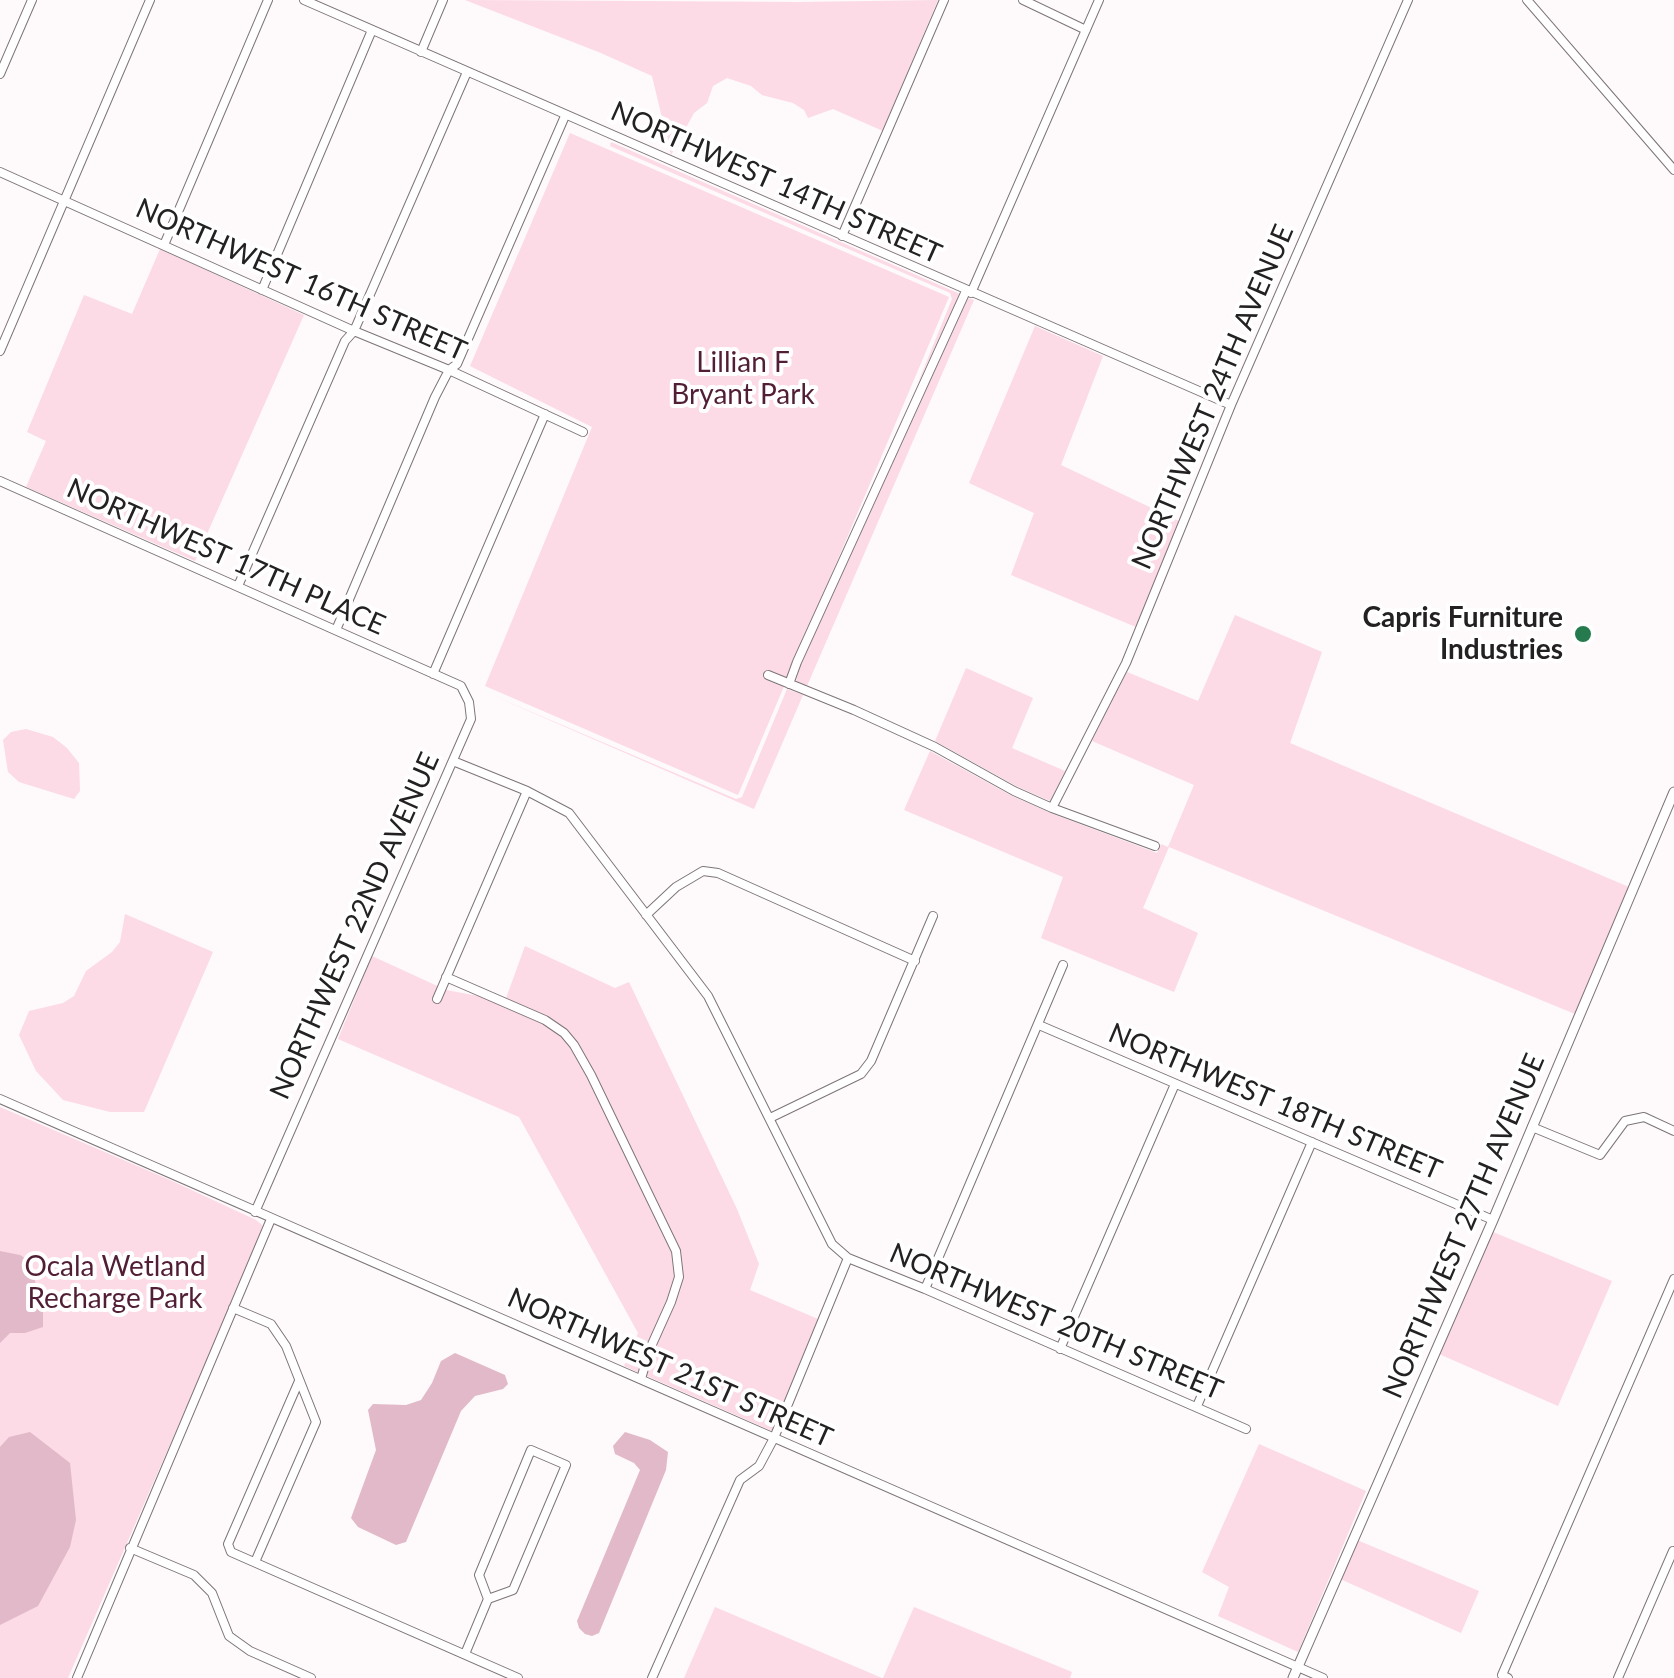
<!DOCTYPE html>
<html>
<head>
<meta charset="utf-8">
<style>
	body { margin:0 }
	canvas { display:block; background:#fef9fa }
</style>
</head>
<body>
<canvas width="1674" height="1678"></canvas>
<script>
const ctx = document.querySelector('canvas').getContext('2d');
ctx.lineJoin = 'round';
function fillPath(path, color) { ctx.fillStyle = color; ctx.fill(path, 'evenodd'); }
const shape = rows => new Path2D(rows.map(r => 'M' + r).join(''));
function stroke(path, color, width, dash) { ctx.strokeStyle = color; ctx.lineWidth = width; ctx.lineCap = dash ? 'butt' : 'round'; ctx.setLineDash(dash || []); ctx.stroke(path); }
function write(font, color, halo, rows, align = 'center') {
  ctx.font = font + ' Lato,sans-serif'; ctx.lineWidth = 8; ctx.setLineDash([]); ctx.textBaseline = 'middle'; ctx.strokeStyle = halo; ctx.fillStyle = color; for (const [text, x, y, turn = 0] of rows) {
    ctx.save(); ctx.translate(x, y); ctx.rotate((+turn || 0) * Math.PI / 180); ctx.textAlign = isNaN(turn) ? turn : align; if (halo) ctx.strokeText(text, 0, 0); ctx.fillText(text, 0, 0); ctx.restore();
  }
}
const green = shape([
	[465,0,801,2,938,0,883,131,833,109,808,118,804,110,793,103,762,95,751,86,727,78,713,86,707,103,694,113,671,155,652,76,601,53],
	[570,133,949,297,738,795,485,686,592,427,470,366],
	[611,142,960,294,917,385,952,299,950,293,610,146],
	[160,249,304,315,195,561,26,487,46,441,27,432,84,295,132,314],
	[968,298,974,300,807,686,796,681,801,664],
	[1035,326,1103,356,1061,465,1179,521,1136,627,1011,575,1034,513,969,483],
	[1235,615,1322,652,1290,743,1629,887,1575,1014,1169,847,1143,908,1198,933,1174,992,1041,938,1063,877,904,810,930,751,1012,796,1053,814,1157,853,1161,844,1168,847,1194,785,1092,741,1127,672,1198,701],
	[966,668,1033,698,1012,748,1065,771,1050,801,1016,786,935,741],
	[787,689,803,695,754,809,487,693,736,799,742,797],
	[26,729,53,737,67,748,79,763,80,791,74,799,19,782,8,772,3,740,11,732],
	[125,914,213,952,144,1112,110,1112,63,1100,36,1071,19,1035,29,1011,63,1003,74,996,86,971,112,952,120,942],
	[525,946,615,988,629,982,737,1209,759,1264,750,1290,818,1319,772,1431,624,1366,638,1333,519,1117,338,1039,372,956,446,990,505,1001],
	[0,1107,170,1180,256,1220,262,1225,261,1236,68,1678,0,1678],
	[1493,1232,1612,1281,1558,1406,1439,1354],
	[1259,1444,1366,1491,1298,1652,1218,1616,1229,1587,1202,1572],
	[1357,1540,1479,1591,1461,1633,1340,1579],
	[715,1607,842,1661,882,1678,684,1678],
	[914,1607,1072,1672,1070,1678,883,1678]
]);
const water = shape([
	[0,1251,20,1255,30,1261,43,1313,43,1327,25,1333,10,1333,0,1343],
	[455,1353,505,1375,508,1384,503,1389,475,1396,461,1411,406,1542,396,1545,358,1527,351,1518,376,1450,368,1410,373,1404,406,1405,421,1400,432,1383,441,1361],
	[30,1432,70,1463,76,1520,70,1547,38,1606,0,1625,0,1447,9,1437],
	[625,1432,650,1440,668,1452,666,1470,599,1633,592,1636,585,1634,579,1628,577,1621,640,1470,634,1463,615,1454,613,1446]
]);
const minor = shape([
	[304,0,1231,405],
	[1023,0,1086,30],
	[1527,0,1674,170],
	[421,52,443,0],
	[0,74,32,0],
	[0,172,354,331,449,370,583,432],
	[842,236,944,0],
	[164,245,268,0],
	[262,290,372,30],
	[971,293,1099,0],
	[0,351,150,0],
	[0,481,461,686,469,702,471,719,255,1212],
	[238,586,345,341,354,331,467,72],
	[336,630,435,397,449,370,457,364,565,116],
	[433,674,545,414],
	[768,675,854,710,935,747,1014,791,1052,808,1155,846],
	[789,684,797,662,966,291],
	[453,761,527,791,569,813,708,996,832,1244,848,1258,774,1438,759,1466,740,1480,652,1678],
	[1052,808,1126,663,1231,405,1408,0],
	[646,915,676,887,703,871,718,873,915,961],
	[446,977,545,1020,564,1033,574,1045,591,1075,646,1189,676,1251,679,1277,671,1302,649,1351,641,1379],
	[437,999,527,791],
	[1039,1025,1493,1220],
	[0,1099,1323,1678],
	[770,1118,861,1074,871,1061,933,916],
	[1532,1127,1600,1155,1625,1121,1644,1117,1674,1131],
	[848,1258,925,1289,1246,1429],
	[925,1289,1063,965],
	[233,1308,271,1324,286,1346,316,1422,255,1562],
	[1060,1349,1175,1084],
	[299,1381,228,1544,231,1552,518,1678],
	[1197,1406,1312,1142],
	[130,1548,194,1575,212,1593,229,1636,250,1651,311,1678],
	[465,1654,488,1599,513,1590,566,1465,531,1450,479,1575,488,1599],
	[77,1678,271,1219],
	[1508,1678,1502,1675,1674,1279],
	[1618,1678,1673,1551]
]);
const tertiary = shape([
	[1293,1678,1493,1220,1674,792]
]);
const markers = [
	[1583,634,10,"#257b4e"]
];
const streetNames = [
	["NORTHWEST 14TH STREET",776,183,24],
	["NORTHWEST 16TH STREET",301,280,24],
	["NORTHWEST 24TH AVENUE",1213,397,-67],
	["NORTHWEST 17TH PLACE",226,557,24],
	["NORTHWEST 22ND AVENUE",355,926,-66],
	["NORTHWEST 18TH STREET",1275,1102,23],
	["NORTHWEST 27TH AVENUE",1464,1226,-67],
	["NORTHWEST 20TH STREET",1056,1322,23],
	["NORTHWEST 21ST STREET",670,1368,24]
];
const parkNames = [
	["Lillian F",743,363],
	["Bryant Park",743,395],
	["Ocala Wetland",115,1267],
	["Recharge Park",115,1299]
];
const poiNames = [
	["Capris Furniture",1563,618],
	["Industries",1563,650]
];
fillPath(green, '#fcdae6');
fillPath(water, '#e2b9c8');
stroke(minor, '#7d7578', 10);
stroke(tertiary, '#7d7578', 11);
stroke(minor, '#fff', 8);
stroke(tertiary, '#fff', 9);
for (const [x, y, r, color] of markers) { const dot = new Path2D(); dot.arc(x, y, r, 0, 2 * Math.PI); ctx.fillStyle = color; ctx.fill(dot); stroke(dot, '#fff', 4); }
write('28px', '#242122', '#fff', streetNames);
write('28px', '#511e35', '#fff', parkNames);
write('bold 28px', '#242122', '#fff', poiNames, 'right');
</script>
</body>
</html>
